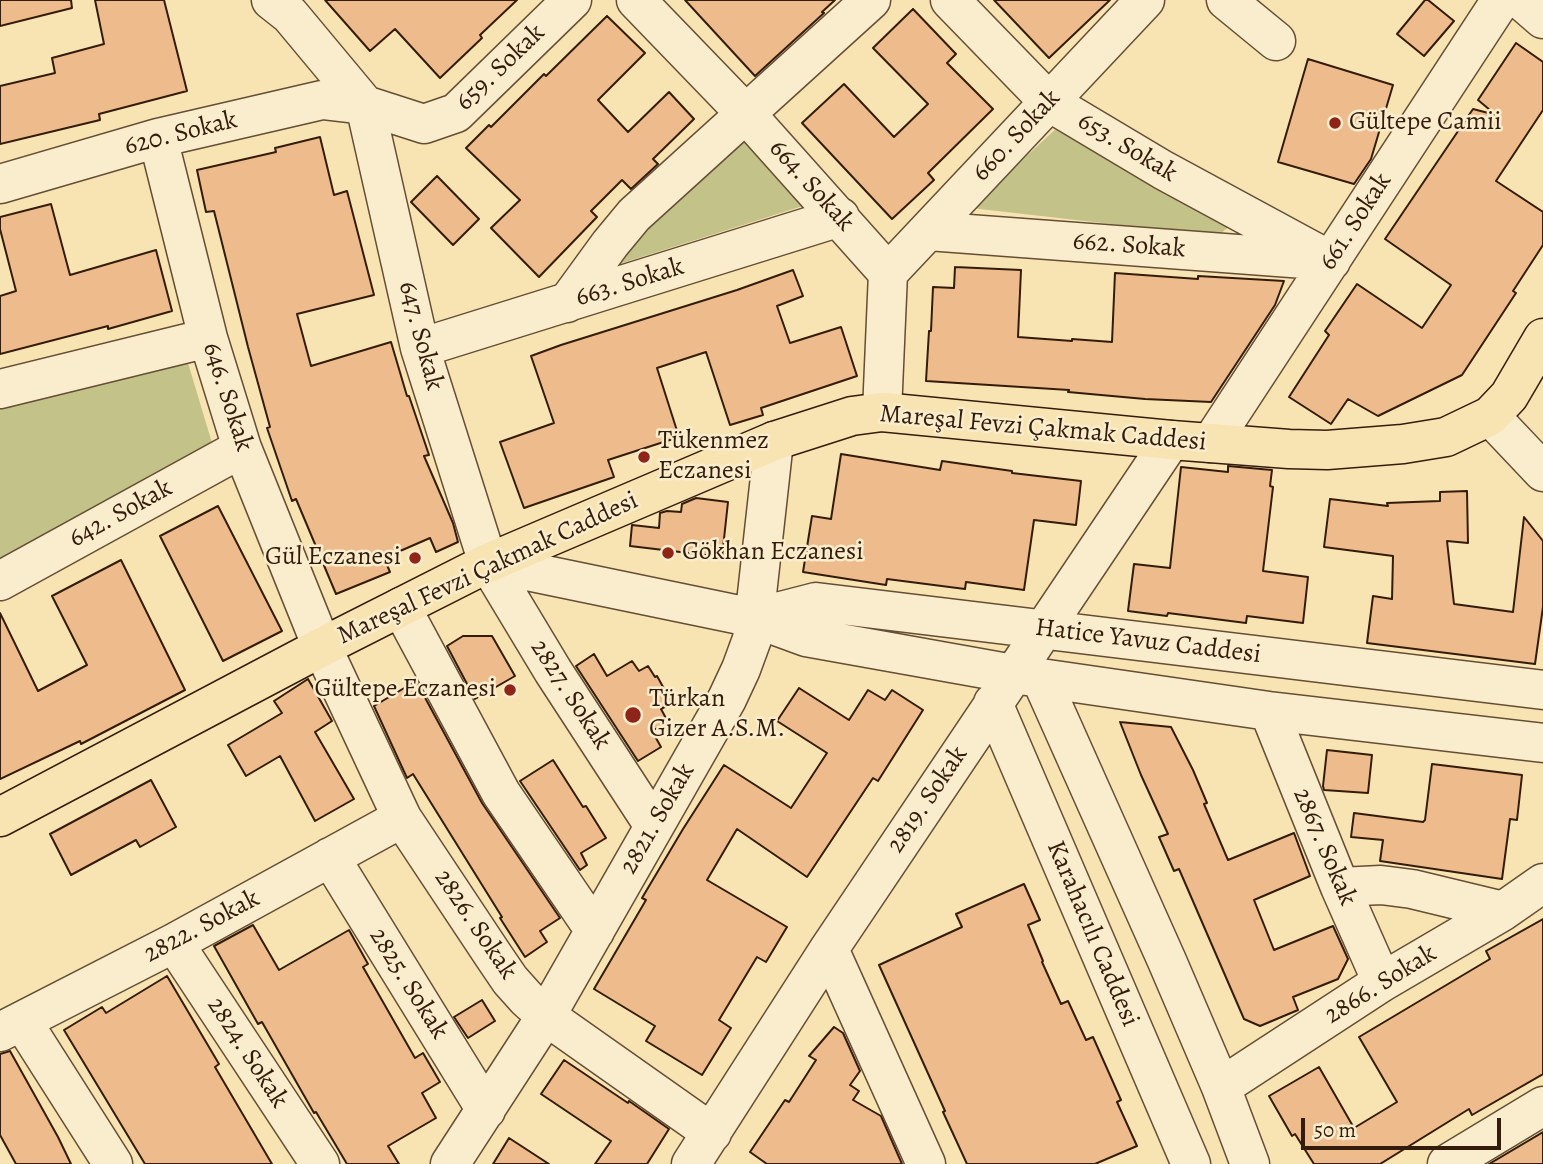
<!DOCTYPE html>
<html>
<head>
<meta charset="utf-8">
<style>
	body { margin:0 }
	#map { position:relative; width:1543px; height:1164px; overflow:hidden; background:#f8e3b2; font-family:Alegreya,serif }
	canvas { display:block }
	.scale { position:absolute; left:1301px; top:1118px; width:200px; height:32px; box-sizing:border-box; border:4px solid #341c0b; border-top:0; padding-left:9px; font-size:21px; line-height:24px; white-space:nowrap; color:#341c0b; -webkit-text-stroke:5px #faedcd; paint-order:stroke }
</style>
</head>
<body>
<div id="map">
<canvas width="1543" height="1164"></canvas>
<div class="scale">50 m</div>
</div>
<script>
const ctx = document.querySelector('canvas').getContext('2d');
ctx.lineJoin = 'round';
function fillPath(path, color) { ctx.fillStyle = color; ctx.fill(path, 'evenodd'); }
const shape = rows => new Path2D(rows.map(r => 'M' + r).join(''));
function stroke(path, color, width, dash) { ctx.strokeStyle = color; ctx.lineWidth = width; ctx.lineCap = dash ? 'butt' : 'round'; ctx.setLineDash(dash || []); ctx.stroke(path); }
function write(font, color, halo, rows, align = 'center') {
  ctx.font = font + ' Alegreya,serif'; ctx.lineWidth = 5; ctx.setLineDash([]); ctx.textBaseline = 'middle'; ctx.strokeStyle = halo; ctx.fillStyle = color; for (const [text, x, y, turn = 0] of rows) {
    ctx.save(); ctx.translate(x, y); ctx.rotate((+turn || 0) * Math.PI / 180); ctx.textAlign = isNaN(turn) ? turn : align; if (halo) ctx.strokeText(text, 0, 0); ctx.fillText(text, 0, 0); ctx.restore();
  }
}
const green = shape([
	[1062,123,1234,223,1217,236,971,208],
	[747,137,806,205,613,266,624,247],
	[188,363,212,443,0,560,0,403]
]);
const building = shape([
	[0,0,71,0,72,8,0,26,0,0],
	[95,0,164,0,187,91,99,114,100,120,0,144,0,86,55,73,52,58,104,44,95,0],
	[325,0,517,0,480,35,482,38,440,78,395,29,370,51,325,0],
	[685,0,835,0,822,12,824,13,755,76,685,0],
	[994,0,1110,0,1049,58,994,0],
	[1425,0,1428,0,1454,21,1424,56,1397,34,1425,0],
	[913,9,956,54,947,63,993,109,928,173,934,180,892,219,802,123,844,84,894,137,928,104,873,48,913,9],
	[607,16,645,53,598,100,628,132,669,92,694,119,653,159,658,164,631,189,622,180,591,211,597,217,539,277,491,228,520,200,466,148,489,125,491,127,544,74,546,76,607,16],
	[1516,43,1543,62,1543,110,1496,181,1543,212,1543,245,1513,291,1516,293,1462,375,1378,416,1348,399,1331,424,1289,397,1329,335,1325,331,1357,284,1422,328,1451,285,1385,239,1473,109,1496,115,1478,100,1516,43],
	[1308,59,1393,85,1371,159,1354,184,1278,162,1308,59],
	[320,137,334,195,347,191,374,295,297,314,311,366,391,342,407,396,409,396,429,455,424,456,453,523,458,542,436,552,430,538,384,558,390,572,336,594,296,499,292,501,267,428,270,427,248,347,214,211,206,212,197,170,276,152,275,148,320,137],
	[437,176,479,219,453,245,411,202,437,176],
	[51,204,70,275,156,250,172,311,108,329,108,326,0,354,0,296,16,291,0,229,0,217,51,204],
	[955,267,1021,270,1018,337,1072,341,1072,339,1112,342,1115,273,1198,279,1198,276,1284,281,1275,305,1211,402,1145,399,1068,392,1069,390,926,381,929,331,931,331,933,287,954,288,955,267],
	[793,270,803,296,777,306,790,343,841,327,857,376,761,408,763,415,730,425,706,352,657,368,679,437,608,460,614,477,524,508,500,442,554,423,531,356,561,345,737,290,793,270],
	[841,454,940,470,942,461,1012,471,1012,473,1081,481,1076,525,1034,520,1024,590,966,582,965,589,887,579,886,585,803,572,812,516,831,519,841,454],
	[1228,466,1272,470,1270,486,1273,487,1263,571,1308,577,1303,623,1247,616,1246,623,1168,613,1167,616,1128,611,1134,564,1170,568,1181,467,1228,472,1228,466],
	[1467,491,1468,543,1447,541,1454,604,1513,612,1524,517,1543,541,1543,607,1535,664,1367,643,1373,596,1392,599,1393,556,1324,547,1330,499,1388,506,1387,503,1440,501,1440,492,1467,491],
	[696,498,728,502,722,557,630,546,632,525,659,528,660,513,667,511,681,512,682,504,696,498],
	[218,506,282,631,223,661,160,536,218,506],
	[121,560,185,690,81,744,80,741,0,779,0,613,38,691,87,665,52,596,121,560],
	[463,636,492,636,515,676,475,699,447,646,463,636],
	[594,654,607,676,632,661,639,671,648,666,655,677,657,676,672,703,661,709,668,722,652,731,661,747,638,761,576,666,594,654],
	[308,679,332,721,315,732,354,799,315,821,280,756,246,776,228,745,282,713,274,701,308,679],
	[416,681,482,803,560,918,540,931,547,942,525,957,500,918,502,917,413,774,407,778,374,706,416,681],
	[799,688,849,720,868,690,885,700,892,690,923,710,878,781,873,778,807,877,737,829,707,880,787,927,766,962,757,957,719,1020,731,1028,702,1075,646,1041,655,1026,594,989,646,900,642,898,683,829,724,765,791,808,827,753,777,721,799,688],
	[1120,722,1171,727,1193,770,1207,803,1204,804,1228,860,1294,833,1310,876,1254,900,1274,950,1333,926,1348,959,1338,979,1293,997,1298,1010,1260,1026,1244,1019,1179,869,1174,871,1159,837,1168,834,1141,775,1120,722],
	[1327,750,1372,755,1368,793,1324,790,1323,786,1327,750],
	[553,760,583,807,586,806,606,838,581,853,587,865,580,870,520,781,553,760],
	[1432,764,1522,775,1517,820,1510,819,1502,879,1380,861,1383,840,1351,837,1354,813,1423,822,1425,820,1432,764],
	[151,780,176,827,140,847,136,840,71,875,50,834,151,780],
	[1024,884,1040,920,1028,925,1043,961,1042,962,1061,1004,1068,1001,1086,1040,1093,1037,1121,1100,1117,1102,1137,1146,1095,1164,967,1164,943,1112,945,1111,879,965,962,927,956,914,1024,884],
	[1543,919,1543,1074,1472,1115,1469,1109,1380,1164,1314,1164,1295,1134,1292,1136,1269,1096,1319,1067,1354,1128,1397,1102,1359,1037,1490,959,1486,951,1543,919],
	[253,925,279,970,349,930,368,964,363,967,415,1058,423,1053,440,1082,422,1093,436,1118,388,1146,399,1164,347,1164,316,1112,314,1113,262,1022,258,1024,214,946,253,925],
	[167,976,219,1064,215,1067,272,1164,145,1164,64,1030,102,1007,106,1013,167,976],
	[482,1000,495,1021,468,1038,454,1017,482,1000],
	[834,1027,843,1033,860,1071,850,1085,859,1091,853,1100,881,1116,902,1164,767,1164,750,1152,785,1100,789,1102,816,1060,809,1056,834,1027],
	[10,1051,58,1137,71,1164,16,1164,0,1135,0,1054,10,1051],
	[564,1060,628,1103,629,1101,669,1129,647,1164,595,1164,611,1141,541,1094,564,1060],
	[1543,1132,1543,1164,1489,1164,1543,1132],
	[509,1138,549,1164,493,1164,509,1138]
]);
const minor = shape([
	[271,0,290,15,365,105,420,348,488,563,553,671,654,826],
	[636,0,746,114,888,273,882,412],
	[950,0,1049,102,1163,170,1331,261],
	[1226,0,1276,41],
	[1521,0,1543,19],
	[158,138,208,338,242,448,322,647,402,818,493,955,510,980,527,999,546,1016,712,1133],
	[0,184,158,138,322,100,365,105,424,124,456,113,572,0],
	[928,231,1318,260],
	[888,273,1145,0],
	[567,303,610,244,634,215,871,0],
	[420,348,840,217],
	[0,389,208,338],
	[1490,416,1543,472],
	[1211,443,1501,0],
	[488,563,754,618,806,637,1013,674,1269,711,1543,743],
	[0,581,242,448],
	[401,607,501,793,595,931],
	[754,618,816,602,1543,690],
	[1041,679,1167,961,1221,1087,1250,1164],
	[993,703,1191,1164],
	[1269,711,1340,887,1382,982],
	[330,857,486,1110],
	[1340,887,1381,885,1412,889,1503,911],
	[174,943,320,1164],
	[829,949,926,1164],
	[22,1021,113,1164],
	[0,1032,174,943,402,818],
	[1221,1087,1382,982,1503,911,1543,883],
	[450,1164,546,1016,727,699,741,669,752,639,774,441],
	[691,1164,829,949,1171,440],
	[1447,1164,1543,1106]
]);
const major = shape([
	[0,817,322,647,488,563,774,441,852,416,882,412,1171,440,1289,449,1327,450,1403,444,1446,437,1490,416,1509,396,1543,338]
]);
const markers = [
	[1335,123,7,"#8f2418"],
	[644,457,7,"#8f2418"],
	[668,553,7,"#8f2418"],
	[415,558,7,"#8f2418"],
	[510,690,7,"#8f2418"],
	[633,715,9,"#8f2418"]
];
const streetNames = [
	["659. Sokak",501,68,-44],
	["620. Sokak",181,134,-14],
	["660. Sokak",1017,136,-47],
	["653. Sokak",1127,148,31],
	["664. Sokak",811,186,48],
	["661. Sokak",1356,222,-57],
	["662. Sokak",1129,246,4],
	["663. Sokak",630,283,-17],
	["647. Sokak",420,336,75],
	["646. Sokak",227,397,72],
	["Mareşal Fevzi Çakmak Caddesi",1043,429,5],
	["642. Sokak",121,514,-29],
	["Mareşal Fevzi Çakmak Caddesi",488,569,-25],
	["Hatice Yavuz Caddesi",1148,642,7],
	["2827. Sokak",570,695,57],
	["2819. Sokak",928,800,-56],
	["2821. Sokak",658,819,-60],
	["2867. Sokak",1324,847,67],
	["2826. Sokak",475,925,56],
	["2822. Sokak",202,927,-28],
	["Karahacılı Caddesi",1092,934,67],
	["2825. Sokak",408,984,58],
	["2866. Sokak",1381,985,-32],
	["2824. Sokak",247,1053,57]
];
const poiNames = [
	["Gültepe Camii",1349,123],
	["Tükenmez",658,442],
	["Eczanesi",658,472],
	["Gökhan Eczanesi",682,553],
	["Gül Eczanesi",401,558,"right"],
	["Gültepe Eczanesi",496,690,"right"],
	["Türkan",649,700],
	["Gizer A.S.M.",649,730]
];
fillPath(green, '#c3c288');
fillPath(building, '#edbb8c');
stroke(building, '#341c0b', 2);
stroke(minor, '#654e35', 41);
stroke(major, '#341c0b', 41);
stroke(minor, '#faedcd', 38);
stroke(major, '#f8e3b2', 38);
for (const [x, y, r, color] of markers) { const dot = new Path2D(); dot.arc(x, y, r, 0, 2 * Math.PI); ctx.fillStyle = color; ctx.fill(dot); stroke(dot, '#faedcd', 2.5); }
write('26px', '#341c0b', '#faedcd', streetNames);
write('26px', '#341c0b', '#faedcd', poiNames, 'left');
</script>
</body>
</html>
